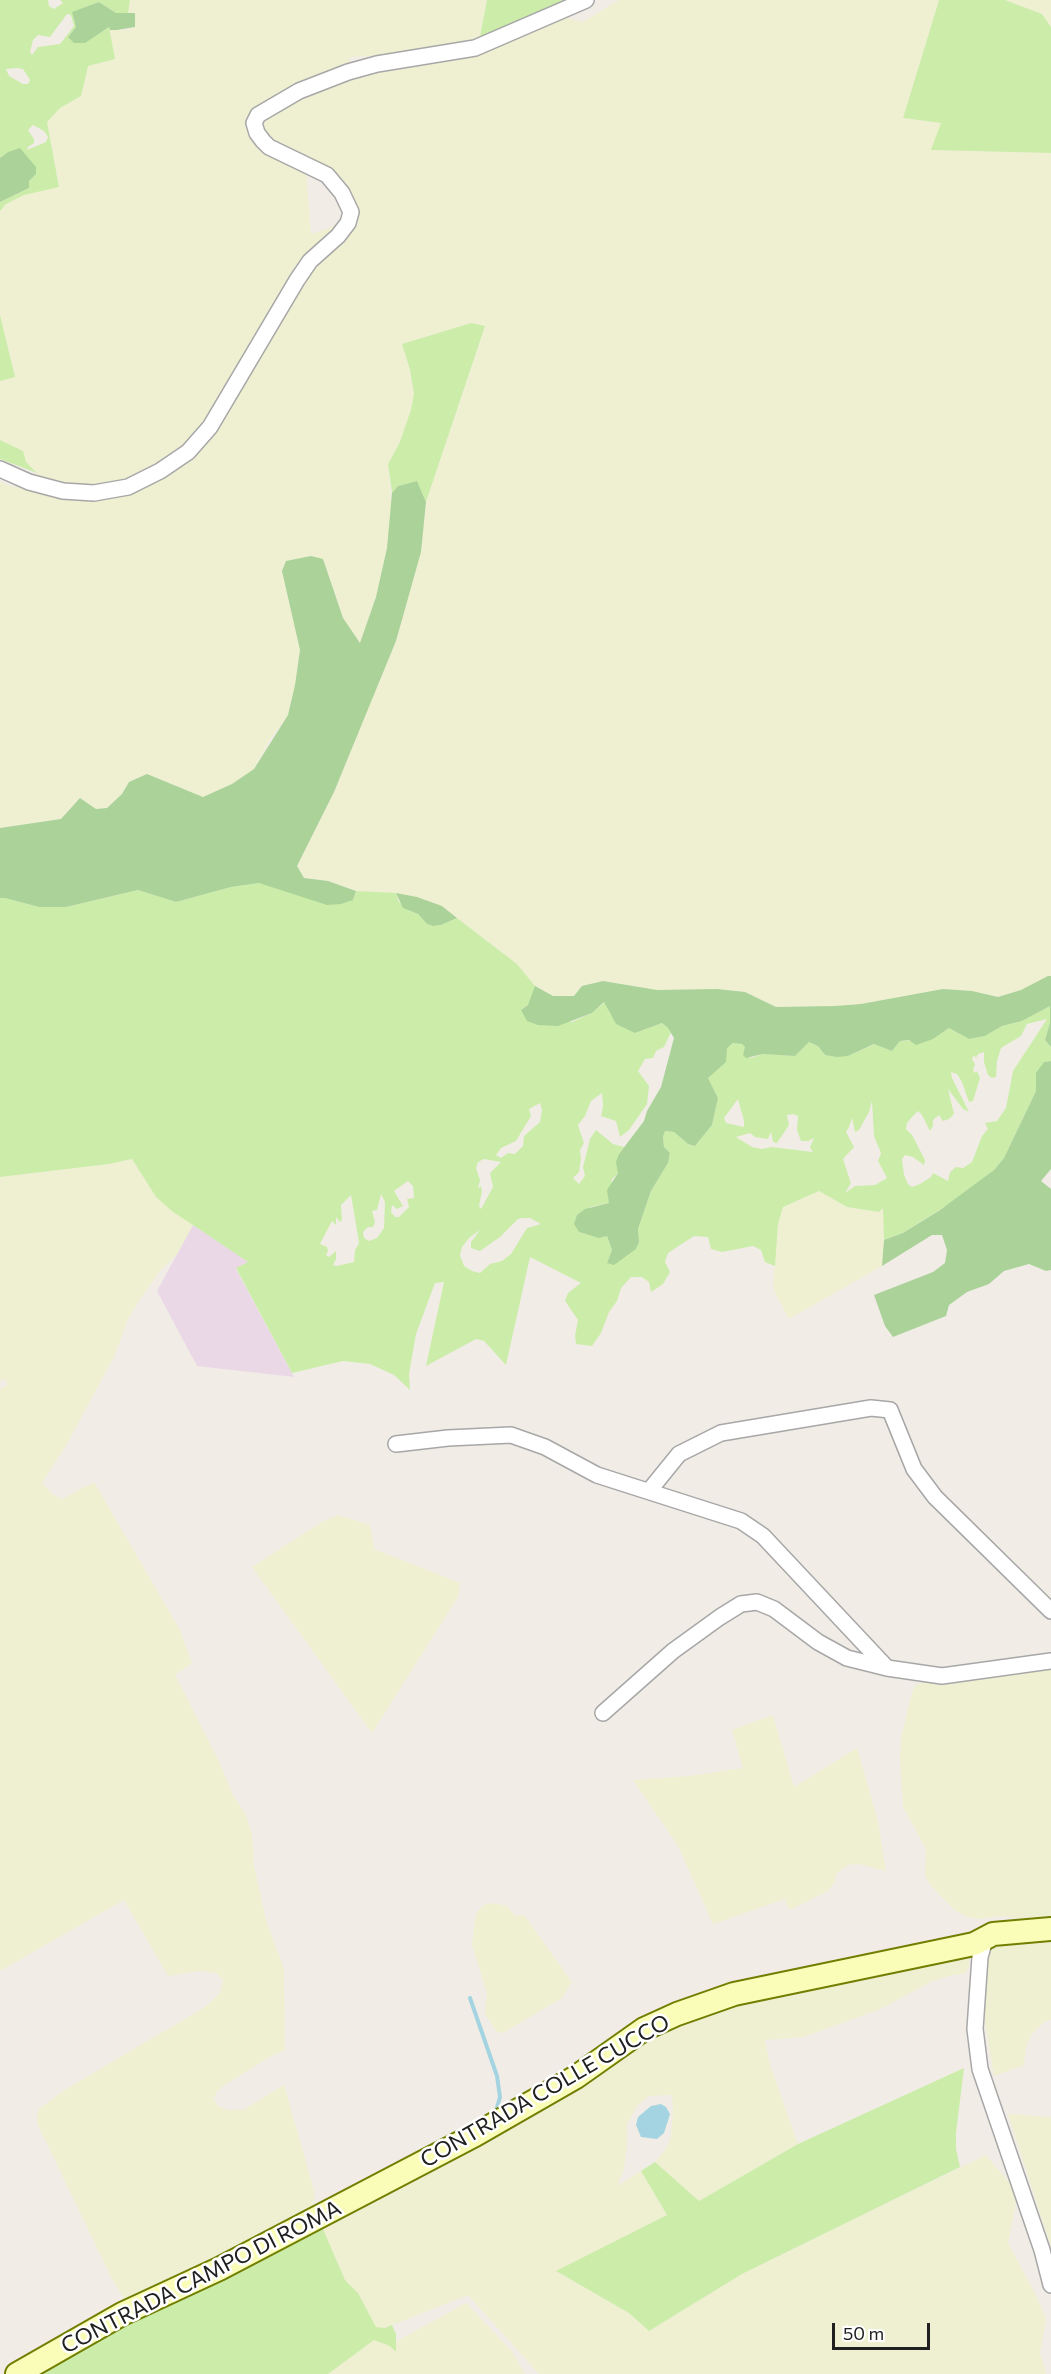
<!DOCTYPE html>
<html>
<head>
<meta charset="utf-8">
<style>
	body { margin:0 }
	#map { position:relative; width:1051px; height:2374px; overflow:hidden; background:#f1ede6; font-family:Commissioner,sans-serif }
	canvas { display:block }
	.scale { position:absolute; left:832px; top:2323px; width:98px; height:27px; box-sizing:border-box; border:3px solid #202020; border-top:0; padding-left:8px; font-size:18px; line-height:21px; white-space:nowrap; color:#202020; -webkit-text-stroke:4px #fff; paint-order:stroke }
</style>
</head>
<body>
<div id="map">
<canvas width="1051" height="2374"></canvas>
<div class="scale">50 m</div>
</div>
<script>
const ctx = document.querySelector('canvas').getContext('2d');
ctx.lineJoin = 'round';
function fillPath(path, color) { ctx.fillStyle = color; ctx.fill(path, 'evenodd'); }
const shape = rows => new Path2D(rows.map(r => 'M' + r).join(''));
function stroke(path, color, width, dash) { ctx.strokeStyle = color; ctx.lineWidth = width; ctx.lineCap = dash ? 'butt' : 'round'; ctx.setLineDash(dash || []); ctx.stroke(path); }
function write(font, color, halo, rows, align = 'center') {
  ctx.font = font + ' Commissioner,sans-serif'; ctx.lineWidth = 5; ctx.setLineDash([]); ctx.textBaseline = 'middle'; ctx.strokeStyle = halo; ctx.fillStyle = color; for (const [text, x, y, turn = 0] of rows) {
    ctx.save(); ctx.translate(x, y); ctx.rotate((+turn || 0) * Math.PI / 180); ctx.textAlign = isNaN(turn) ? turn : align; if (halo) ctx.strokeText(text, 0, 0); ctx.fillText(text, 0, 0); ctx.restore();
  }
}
const industrial = shape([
	[193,1225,249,1262,236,1269,294,1377,197,1366,157,1291]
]);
const farmland = shape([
	[130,0,487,0,479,42,394,55,351,57,348,65,297,85,261,107,254,115,249,128,266,150,306,170,311,234,335,226,352,227,355,218,355,205,342,180,325,166,277,146,267,135,263,125,269,113,312,93,379,72,479,52,560,16,583,22,619,0,939,0,903,118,941,123,932,150,1051,153,1051,976,1021,990,998,997,972,991,943,989,861,1004,835,1006,776,1007,745,992,717,989,657,990,603,981,582,986,575,996,553,996,535,986,517,964,442,906,417,897,356,891,328,881,304,878,297,866,334,792,396,641,421,552,426,502,485,326,471,323,402,344,410,370,414,394,411,410,399,444,388,464,392,511,387,548,376,597,360,643,343,618,323,560,311,556,286,562,282,571,300,650,295,685,288,715,269,741,254,769,232,784,203,797,147,774,129,782,122,794,107,808,96,809,80,798,61,819,0,828,0,482,13,487,19,487,37,473,26,462,23,451,0,440,0,381,15,377,0,315,0,211,6,204,24,195,59,186,47,122,60,108,81,96,87,66,114,59,110,30,128,30,135,27,135,14,128,13],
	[1005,0,1051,0,1051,27,1042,14],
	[132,1159,156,1197,193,1225,177,1254,160,1271,138,1302,127,1321,115,1355,68,1442,42,1483,52,1494,62,1499,94,1482,180,1630,192,1663,175,1675,219,1761,233,1795,246,1815,252,1835,254,1866,266,1920,284,1969,285,2050,268,2058,226,2084,216,2092,214,2100,219,2107,228,2110,243,2110,284,2085,315,2194,311,2213,129,2307,111,2277,37,2123,38,2110,63,2091,205,2007,220,1993,223,1980,216,1973,200,1971,168,1976,124,1900,0,1971,0,1389,7,1385,5,1379,0,1381,0,1177,109,1164],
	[819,1191,847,1207,879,1212,883,1207,885,1228,882,1266,789,1319,773,1289,778,1224,783,1207],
	[338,1515,370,1525,374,1549,460,1583,458,1597,372,1733,252,1567,320,1523],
	[1051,1663,1051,1920,1034,1921,1004,1916,978,1919,967,1917,953,1909,929,1883,925,1875,926,1849,903,1807,900,1759,901,1738,912,1692,915,1686,929,1680],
	[773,1715,794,1787,857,1748,878,1821,886,1871,859,1864,848,1865,836,1874,835,1882,828,1891,789,1910,785,1899,713,1924,678,1846,633,1780,690,1776,743,1768,732,1730],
	[491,1903,507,1906,515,1916,524,1915,572,1982,562,1998,503,2033,496,2031,485,2013,487,1994,472,1944,476,1913,484,1905],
	[1051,1933,1051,2020,1044,2022,1031,2035,1026,2047,1024,2065,994,2076,984,2016,984,1969,989,1948,997,1942],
	[960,1951,969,1957,969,1968,964,1974,952,1975,933,1981,878,2010,804,2037,765,2040,770,2065,798,2144,699,2201,655,2162,665,2150,671,2137,673,2111,672,2095,649,2096,638,2105,627,2124,627,2146,624,2169,617,2186,641,2171,667,2215,557,2272,629,2313,649,2331,742,2274,986,2155,1010,2184,1016,2202,1008,2243,1036,2295,1046,2319,1040,2353,1046,2374,539,2374,468,2295,385,2328,376,2327,358,2293,345,2280,319,2220,684,2018,718,2007],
	[1008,2114,1051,2117,1051,2247],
	[466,2303,511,2350,525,2374,328,2374,374,2340,390,2346,395,2352,397,2341]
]);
const grass = shape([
	[0,0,48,0,49,6,54,9,63,3,60,0,130,0,128,13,116,13,99,2,82,9,76,27,68,37,97,35,109,27,115,59,88,66,81,96,60,108,47,122,59,187,24,195,6,204,0,211,0,202,29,188,29,181,36,174,25,154,8,152,0,158],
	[67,14,71,15,74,26,60,44,38,47,32,55,30,52,33,40,38,35,50,37],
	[17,68,23,69,30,80,28,84,23,84,9,76,6,69],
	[33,125,44,131,48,137,46,142,27,150,28,147,34,143,34,139,28,130],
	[487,0,564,0,534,17,479,42],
	[939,0,1005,0,1042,14,1051,27,1051,153,931,150,941,123,903,118],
	[0,315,15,377,0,381],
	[471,323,485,326,426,502,417,481,398,486,392,493,388,464,399,444,411,410,414,394,410,370,402,344],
	[0,440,23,451,26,462,37,473,0,459],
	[259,883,353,900,356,891,396,893,399,902,410,911,418,914,427,924,433,926,441,925,457,918,517,964,535,986,534,995,528,1005,521,1010,572,1022,592,1013,605,1002,610,1014,635,1033,662,1023,668,1028,671,1032,664,1047,656,1051,653,1058,645,1059,638,1071,649,1086,647,1104,629,1130,620,1137,616,1121,601,1116,603,1106,602,1093,591,1101,585,1116,578,1125,584,1143,580,1150,581,1159,579,1172,573,1178,579,1184,585,1176,583,1167,590,1139,596,1130,613,1144,624,1147,619,1154,618,1173,612,1179,609,1203,590,1207,579,1232,599,1237,607,1236,612,1250,607,1263,636,1249,639,1242,638,1229,651,1191,668,1163,670,1153,664,1147,663,1137,665,1131,674,1132,688,1144,695,1146,712,1125,718,1098,708,1078,726,1054,727,1047,734,1043,742,1044,746,1047,743,1055,751,1058,763,1054,795,1056,809,1042,818,1046,825,1055,848,1056,875,1044,892,1051,900,1041,933,1039,949,1028,969,1039,985,1036,1002,1026,1022,1021,1050,1006,1050,1023,1045,1040,1051,1047,1051,1061,1044,1062,1036,1081,1036,1091,1004,1158,994,1170,955,1200,903,1233,884,1240,883,1208,879,1212,847,1207,819,1191,783,1207,778,1224,775,1266,765,1262,761,1250,753,1246,722,1252,711,1249,708,1237,694,1236,668,1253,665,1262,670,1272,663,1284,651,1292,649,1282,642,1277,631,1277,621,1288,617,1301,609,1312,601,1333,592,1346,576,1344,575,1336,578,1320,565,1301,568,1293,581,1283,530,1257,506,1365,484,1341,476,1339,426,1366,444,1282,435,1283,416,1334,409,1374,410,1390,394,1375,370,1364,343,1361,292,1373,236,1268,248,1262,172,1211,156,1197,132,1159,109,1164,0,1177,0,898,5,898,39,907,66,907,138,890,176,902,231,887],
	[1047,1019,1013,1071,1006,1108,997,1121,985,1123,988,1129,982,1136,972,1162,963,1168,956,1167,950,1172,948,1181,933,1173,931,1177,920,1184,912,1187,908,1184,904,1175,902,1159,905,1155,913,1157,924,1165,925,1160,912,1135,906,1129,907,1123,913,1116,918,1111,922,1115,930,1131,933,1126,933,1120,939,1115,943,1121,949,1119,954,1114,948,1089,963,1109,969,1112,952,1078,951,1072,957,1074,962,1082,969,1102,973,1101,980,1078,977,1071,975,1073,973,1070,975,1064,972,1059,974,1055,976,1058,978,1054,984,1052,984,1062,988,1075,992,1078,996,1077,997,1061,1001,1048,1021,1036,1027,1024],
	[738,1099,744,1121,744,1127,726,1123,724,1118],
	[872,1101,874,1136,881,1153,878,1161,887,1178,875,1185,855,1186,845,1193,851,1183,843,1159,854,1147,846,1132,849,1127,852,1118,855,1132,859,1130,869,1112],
	[540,1103,542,1110,540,1122,524,1136,523,1146,515,1154,508,1153,501,1158,496,1155,501,1148,516,1141,531,1116,529,1109],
	[793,1114,798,1116,797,1130,801,1141,808,1141,814,1138,810,1147,813,1152,772,1147,762,1149,752,1147,736,1137,750,1133,755,1137,768,1139,771,1132,773,1142,777,1143,789,1125,787,1115],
	[484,1159,501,1162,490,1173,493,1187,481,1209,479,1206,482,1191,481,1186,478,1189,480,1180,476,1168,478,1162],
	[408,1181,413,1186,414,1198,407,1199,409,1207,399,1217,395,1217,391,1212,392,1205,397,1209,403,1206,394,1191],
	[381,1194,385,1202,384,1228,377,1238,369,1241,364,1238,363,1232,368,1227,373,1227,375,1222,372,1211,377,1210],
	[351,1195,359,1243,355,1250,354,1262,337,1266,333,1265,336,1259,336,1251,329,1257,326,1255,328,1251,327,1247,320,1244,332,1221,336,1225,336,1217,340,1222,342,1220,341,1205],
	[523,1218,530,1218,541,1224,527,1228,511,1254,502,1261,490,1264,480,1273,472,1271,464,1266,460,1255,462,1247,469,1238,480,1230,471,1242,471,1248,480,1251,500,1237,518,1219],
	[964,2068,956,2133,956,2149,960,2167,742,2274,649,2331,629,2313,556,2271,667,2215,641,2171,655,2162,699,2201,798,2144],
	[319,2220,345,2280,358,2293,376,2327,385,2328,392,2325,396,2334,396,2352,390,2346,374,2340,328,2374,27,2374]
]);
const forest = shape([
	[99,2,116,13,135,13,135,27,117,30,110,30,109,27,85,43,74,43,68,37,76,27,72,12],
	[20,148,36,167,36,174,29,181,29,188,0,202,0,158,8,152],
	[417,481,426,502,421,552,396,641,334,792,297,866,304,878,328,881,356,891,353,900,341,904,327,905,259,883,231,887,176,902,138,890,66,907,39,907,5,898,0,898,0,828,61,819,80,798,96,809,107,808,122,794,129,782,147,774,203,797,232,784,254,769,288,715,295,685,300,650,282,571,286,561,311,556,323,559,343,618,360,643,376,597,387,548,392,493,398,486],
	[396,893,417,897,442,906,457,918,441,925,433,926,427,924,418,914,403,908],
	[1048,976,1051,976,1051,1047,1045,1040,1050,1023,1050,1006,1022,1021,1002,1026,985,1036,969,1039,949,1028,933,1039,916,1045,909,1040,900,1041,892,1051,874,1044,848,1056,837,1057,825,1055,818,1046,809,1042,795,1056,763,1054,746,1058,743,1055,745,1047,742,1044,733,1043,727,1048,726,1062,708,1078,718,1098,712,1125,695,1146,688,1144,674,1132,665,1131,663,1137,664,1147,670,1153,668,1163,651,1191,638,1229,639,1242,636,1249,614,1265,607,1263,612,1250,607,1236,599,1238,579,1232,574,1224,577,1215,585,1209,609,1203,607,1190,618,1173,616,1162,619,1154,644,1121,647,1111,661,1087,674,1038,668,1028,662,1023,635,1033,616,1024,604,1002,592,1013,558,1026,538,1025,527,1021,521,1010,528,1005,535,986,553,996,574,996,582,986,603,981,657,990,717,989,745,992,776,1007,835,1006,861,1004,943,989,972,991,998,997,1021,990],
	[1051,1061,1051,1169,1041,1181,1051,1189,1051,1270,1046,1271,1029,1264,1004,1271,989,1284,967,1292,949,1305,946,1316,893,1337,885,1326,874,1295,933,1272,945,1263,947,1250,942,1235,932,1235,882,1266,884,1240,903,1233,940,1210,994,1170,1004,1158,1036,1091,1036,1073,1044,1062]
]);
const water = shape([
	[661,2104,666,2107,670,2114,664,2133,657,2139,641,2137,636,2125,638,2117,651,2106]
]);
const stream = shape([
	[470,1998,497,2076,500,2097,496,2111]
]);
const street = shape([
	[0,469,29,482,63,491,94,493,128,487,160,471,188,452,210,427,297,280,310,261,338,236,348,223,351,212,342,193,327,175,269,147,263,141,257,133,254,123,258,115,299,91,348,72,377,64,475,48,586,0],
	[396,1444,448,1438,511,1435,545,1447,597,1475,741,1521,763,1536,887,1668],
	[649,1491,679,1454,721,1433,871,1408,890,1410,914,1469,935,1497,1051,1611],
	[603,1713,673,1651,720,1617,741,1604,757,1602,774,1609,818,1642,847,1658,887,1668,942,1676,1051,1661],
	[985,1939,980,1957,975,2029,980,2069,1042,2250,1051,2285]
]);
const secondary = shape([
	[17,2374,122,2314,219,2269,475,2135,576,2077,644,2029,677,2014,734,1994,974,1944,993,1934,1051,1929]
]);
const streetNames = [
	["CONTRADA COLLE CUCCO",545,2091,-30],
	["CONTRADA CAMPO DI ROMA",201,2277,-27]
];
fillPath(industrial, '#ead8e7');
fillPath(farmland, '#eef0d1');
fillPath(grass, '#ccedaa');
fillPath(forest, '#aad299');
fillPath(water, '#a4d4e1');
stroke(stream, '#a4d4e1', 4);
stroke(street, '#a7a7a7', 18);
stroke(secondary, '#727e00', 26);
stroke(street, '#fff', 15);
stroke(secondary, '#fafdb8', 22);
write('22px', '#202020', '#fff', streetNames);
</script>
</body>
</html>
